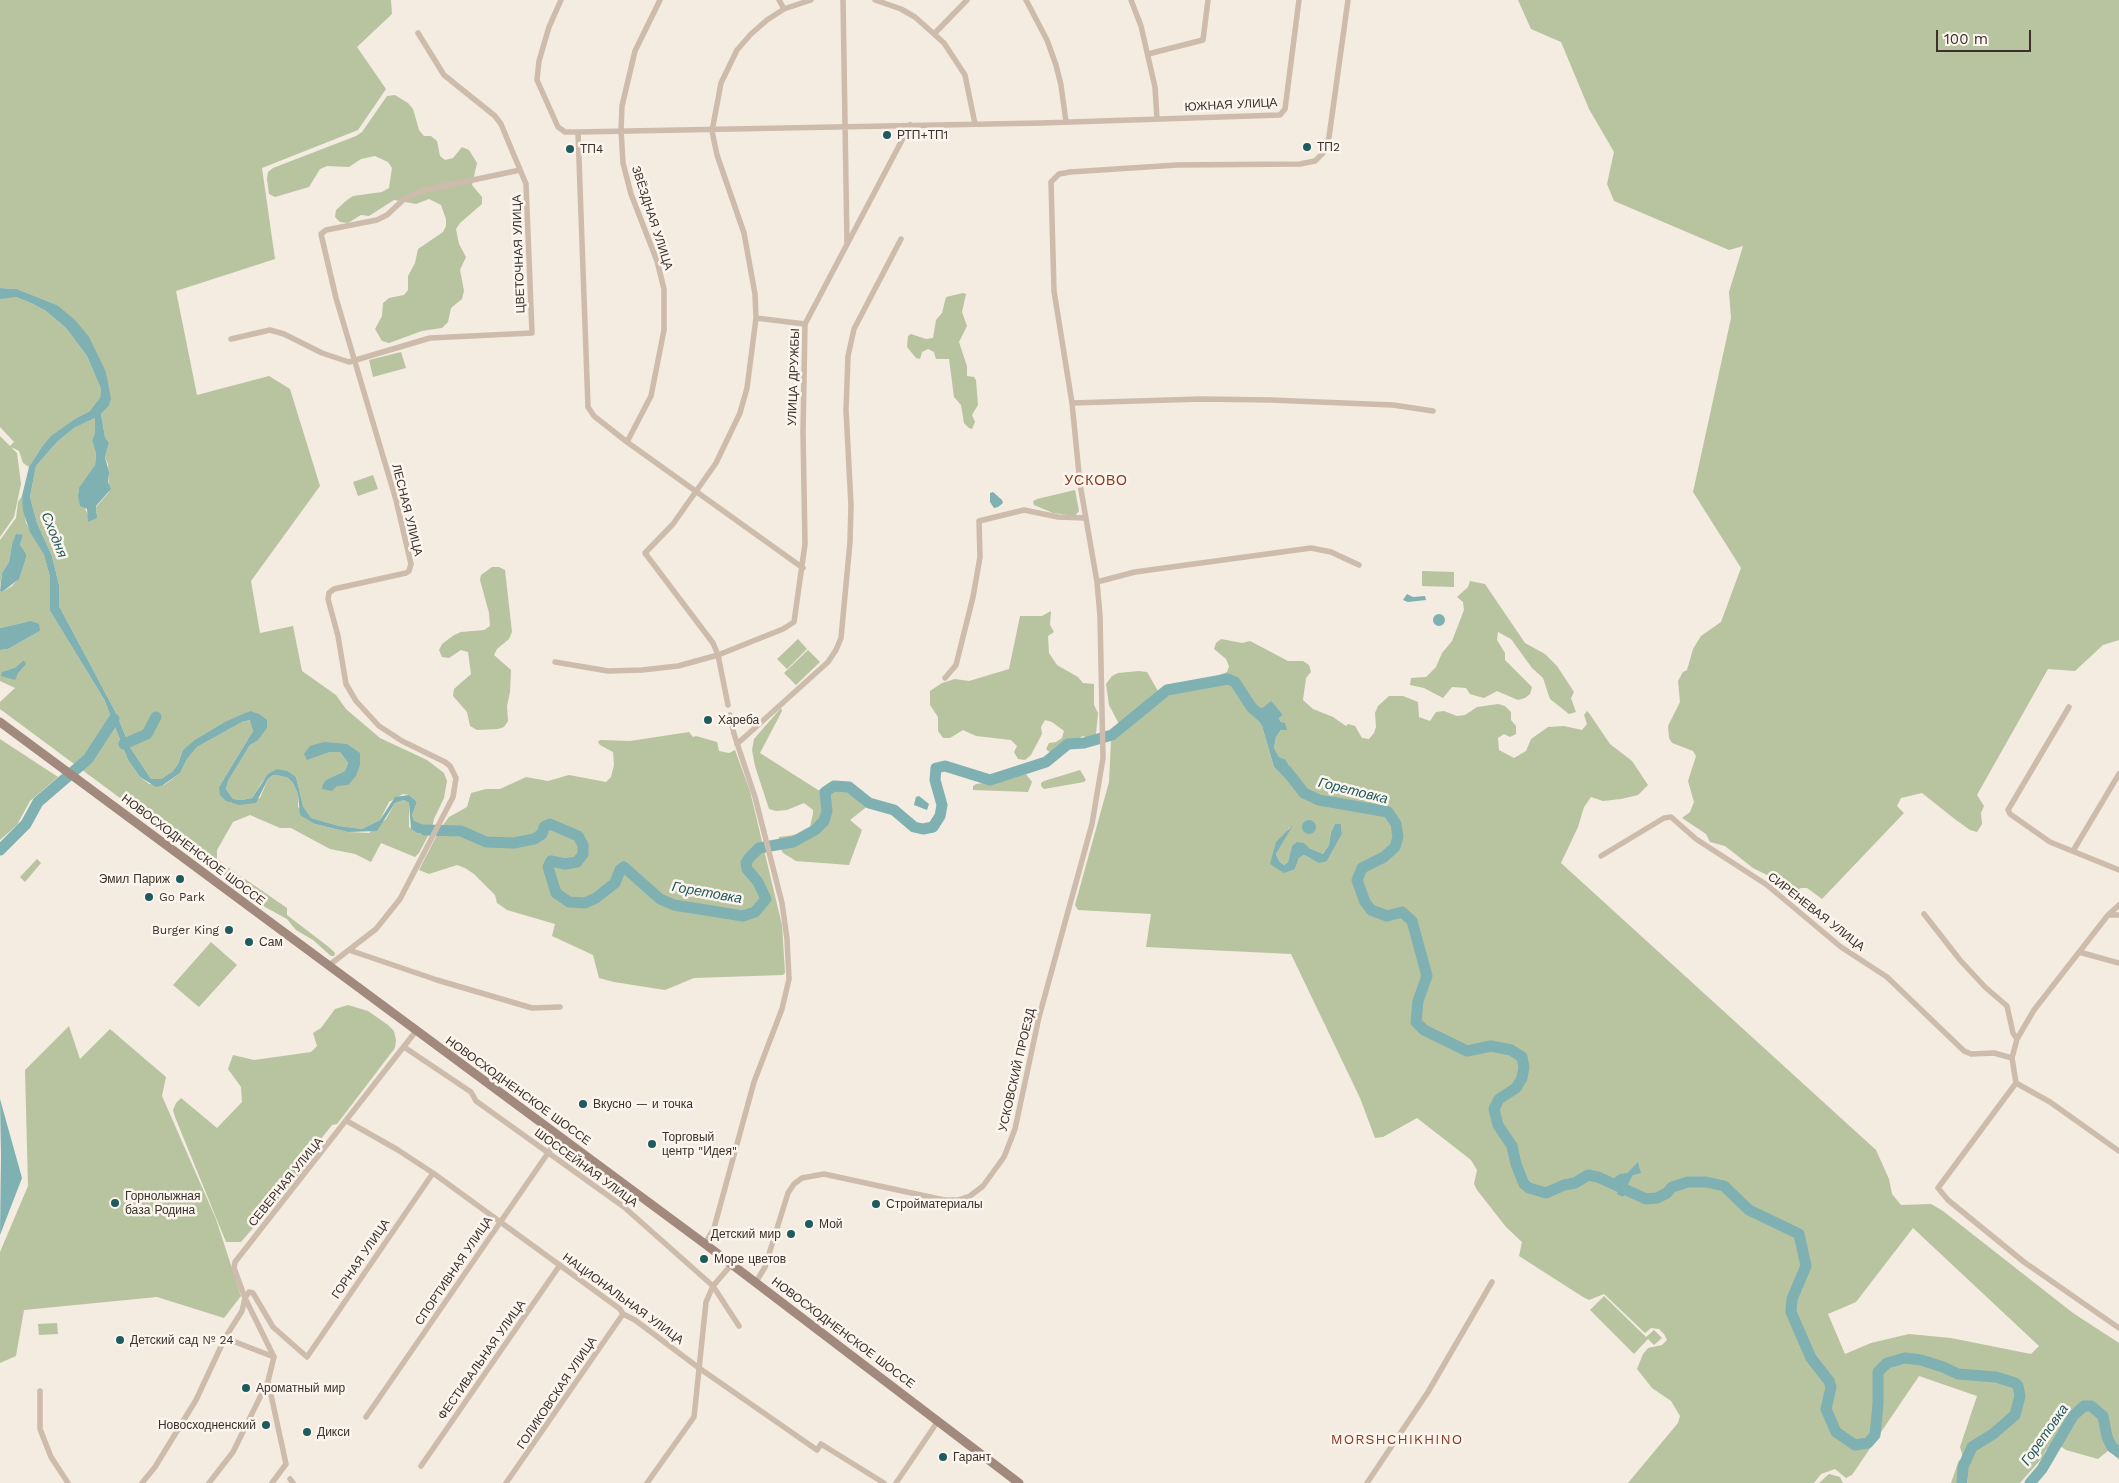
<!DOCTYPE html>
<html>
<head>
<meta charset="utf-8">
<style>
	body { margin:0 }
	#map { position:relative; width:2119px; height:1483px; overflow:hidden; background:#f4ebe1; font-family:"Work Sans",sans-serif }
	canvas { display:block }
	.scale { position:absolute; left:1936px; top:30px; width:95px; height:22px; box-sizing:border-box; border:2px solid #3b302b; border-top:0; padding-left:6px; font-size:15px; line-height:18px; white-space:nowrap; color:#3b302b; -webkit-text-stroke:4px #fbf5ee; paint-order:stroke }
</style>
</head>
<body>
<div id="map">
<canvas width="2119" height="1483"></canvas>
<div class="scale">100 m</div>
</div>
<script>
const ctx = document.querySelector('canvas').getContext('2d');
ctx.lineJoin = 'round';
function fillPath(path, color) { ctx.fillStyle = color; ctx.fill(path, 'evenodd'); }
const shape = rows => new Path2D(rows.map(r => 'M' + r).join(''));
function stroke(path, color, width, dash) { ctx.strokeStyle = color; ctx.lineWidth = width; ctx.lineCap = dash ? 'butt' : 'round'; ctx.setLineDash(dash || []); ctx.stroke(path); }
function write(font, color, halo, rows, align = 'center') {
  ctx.font = font + ' "Work Sans",sans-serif'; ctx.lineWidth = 5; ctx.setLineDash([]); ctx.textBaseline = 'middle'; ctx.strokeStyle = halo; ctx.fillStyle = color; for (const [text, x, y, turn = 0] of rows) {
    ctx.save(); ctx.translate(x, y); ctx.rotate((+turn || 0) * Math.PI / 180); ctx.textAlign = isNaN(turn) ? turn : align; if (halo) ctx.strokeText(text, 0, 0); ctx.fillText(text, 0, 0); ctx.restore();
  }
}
const green = shape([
	[0,0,391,0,392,14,357,47,386,89,358,130,262,168,275,259,176,291,197,395,269,376,290,389,320,486,251,581,260,633,293,626,302,671,336,695,346,709,380,738,427,760,444,773,447,781,444,798,434,819,432,828,414,822,412,815,417,802,409,795,403,794,389,802,380,820,362,829,339,826,311,818,303,806,296,777,277,769,262,782,252,798,242,800,233,799,226,789,228,781,250,745,257,741,250,711,183,750,178,764,172,772,161,779,151,779,130,747,116,713,59,606,59,585,52,556,37,523,30,497,36,466,57,442,74,428,95,418,95,433,92,440,96,454,95,465,78,492,88,515,97,514,96,507,109,492,108,464,105,457,109,443,105,437,101,414,108,407,106,372,57,305,17,289,0,288],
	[347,744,356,776,337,786,323,784,327,780,345,771,348,763,340,752,329,752],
	[1518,0,2119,0,2119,640,2103,645,2075,671,2048,669,1977,795,1984,806,1981,813,1982,824,1977,832,1970,830,1956,820,1922,793,1901,798,1897,806,1904,813,1822,899,1807,888,1801,888,1792,893,1779,881,1753,868,1725,846,1710,842,1706,834,1682,818,1690,812,1694,802,1688,781,1696,756,1693,751,1672,743,1669,738,1668,726,1680,702,1678,681,1683,672,1687,670,1693,649,1701,636,1721,622,1741,568,1693,492,1731,318,1729,292,1743,246,1729,250,1614,201,1607,184,1614,152,1589,109,1561,42,1531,29],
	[395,95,408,103,413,109,419,130,424,136,431,136,437,141,440,156,445,160,453,158,462,147,469,150,477,163,472,185,482,197,482,204,460,223,456,229,459,244,466,257,460,270,464,291,462,299,451,308,448,322,442,328,422,331,389,343,382,341,375,329,382,316,383,303,389,298,404,295,408,290,408,276,415,263,418,249,443,232,446,226,446,219,441,205,429,199,416,204,394,200,369,216,361,215,348,223,340,222,335,217,336,210,347,200,353,196,382,192,389,188,392,168,388,162,375,156,361,159,349,167,327,166,320,169,309,187,275,197,269,194,267,179,268,172,273,168,356,136,362,132,387,96],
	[963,293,966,294,962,312,967,326,959,342,967,366,967,376,974,377,976,380,978,405,972,415,975,422,972,429,969,428,964,423,961,405,954,397,949,359,936,359,934,352,928,349,922,352,920,359,916,358,907,347,908,336,911,334,926,339,933,338,936,320,942,313,946,297],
	[5,297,16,297,31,303,46,311,66,328,87,356,101,389,100,398,96,406,90,411,78,417,41,448,29,467,23,463,19,451,11,447,17,453,21,484,14,517,0,537,0,436,10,446,14,442,0,427,0,299],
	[401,352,406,368,373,377,369,360],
	[373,475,378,489,358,496,353,482],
	[1075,490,1079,511,1075,516,1053,513,1034,505,1033,501,1037,499],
	[22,496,26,523,44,555,50,577,50,611,104,699,128,760,140,777,149,784,164,785,180,773,187,759,197,747,242,722,251,720,253,731,219,787,231,803,260,798,268,779,273,775,281,776,288,778,293,783,298,794,298,807,315,824,348,832,369,833,386,819,395,803,404,800,409,803,409,827,417,833,429,834,419,853,415,857,381,843,371,862,355,854,330,849,291,828,280,828,250,815,233,822,217,850,217,859,241,877,236,884,0,709,0,702,15,688,0,681,0,650,8,649,40,631,27,622,0,628,0,591,2,592,12,586,19,578,26,558,20,545,23,535,12,544,9,562,2,573,0,586,0,540,16,518,18,502],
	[492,567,499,567,505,570,512,632,509,639,497,649,494,655,511,670,510,692,507,706,508,721,504,727,498,729,477,730,470,726,467,712,453,696,454,689,471,674,468,652,461,650,449,658,442,657,439,650,442,644,454,635,461,632,484,630,490,626,489,613,480,580,481,575],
	[1422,571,1454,572,1454,587,1422,586],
	[1470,581,1485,584,1525,643,1545,654,1557,666,1574,692,1571,698,1576,712,1569,714,1550,699,1543,678,1532,668,1511,639,1498,632,1497,640,1505,653,1505,660,1532,687,1530,694,1525,698,1518,700,1497,691,1484,698,1470,694,1466,688,1452,687,1443,698,1424,688,1410,685,1411,678,1426,677,1436,667,1442,653,1452,641,1464,610,1463,602,1457,597,1468,587],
	[1051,611,1050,625,1054,632,1048,636,1049,653,1057,665,1078,677,1083,683,1094,684,1094,705,1098,713,1096,734,1090,739,1083,736,1052,754,1046,749,1049,743,1056,742,1062,738,1064,731,1052,722,1045,720,1041,727,1042,734,1031,755,1025,760,1018,759,1014,752,1017,746,1011,740,976,736,963,730,950,738,943,738,938,731,938,717,930,705,930,691,942,683,955,679,969,681,1009,669,1020,616,1042,616],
	[798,639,807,649,787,669,777,659],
	[1221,639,1242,643,1250,641,1288,661,1303,661,1309,665,1311,672,1306,678,1303,700,1313,709,1333,717,1346,726,1348,724,1355,726,1362,738,1369,739,1374,733,1376,727,1375,713,1378,706,1389,696,1403,696,1418,702,1419,717,1430,721,1436,712,1444,711,1457,716,1465,715,1477,707,1498,704,1505,706,1511,712,1511,720,1516,726,1516,734,1510,737,1504,734,1498,738,1499,750,1514,758,1526,751,1531,739,1548,727,1564,726,1582,730,1587,724,1584,715,1587,711,1589,713,1610,744,1632,761,1648,785,1638,795,1621,799,1603,801,1591,797,1584,807,1578,827,1561,863,1876,1150,1889,1179,1892,1194,1901,1205,1931,1204,1943,1211,2073,1313,2119,1343,2119,1460,2109,1450,2098,1459,2066,1450,2060,1446,2046,1450,2043,1457,2020,1483,1968,1483,1968,1475,1965,1465,1965,1483,1951,1483,1959,1460,1965,1464,1960,1447,1977,1396,1919,1376,1852,1475,1846,1478,1835,1469,1821,1474,1814,1483,1628,1483,1678,1423,1680,1416,1671,1401,1652,1388,1637,1369,1643,1354,1648,1348,1662,1345,1667,1340,1664,1334,1659,1329,1651,1328,1645,1333,1604,1294,1589,1300,1583,1297,1519,1256,1522,1242,1506,1227,1477,1190,1474,1184,1477,1170,1471,1160,1417,1118,1383,1137,1375,1138,1360,1098,1291,954,1146,947,1151,914,1078,910,1075,905,1109,782,1111,741,1118,737,1136,719,1163,697,1185,689,1211,684,1214,677,1227,672,1229,666,1226,659,1214,649,1216,643],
	[1264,707,1274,707,1283,715,1279,718,1286,730,1281,730,1276,737,1274,748,1279,757,1285,759,1297,778,1294,784,1274,767,1262,726,1250,709],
	[1335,824,1341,824,1342,834,1327,861,1311,859,1304,855,1299,858,1295,869,1270,864,1289,828,1291,827,1276,854,1279,861,1284,865,1288,862,1292,846,1309,848,1323,854,1329,845,1331,832],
	[1638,1163,1640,1169,1633,1175,1628,1185,1628,1192,1623,1197,1616,1188,1598,1177,1611,1180,1627,1173],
	[1913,1228,2039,1346,2031,1354,1951,1338,1909,1334,1871,1343,1845,1354,1828,1314,1856,1302],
	[808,650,820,662,796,685,784,673],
	[1139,671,1147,672,1158,691,1119,724,1109,705,1106,684,1112,676,1118,673],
	[781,708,782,711,760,753,818,790,846,789,869,805,850,820,862,830,849,865,796,861,783,853,778,844,779,837,801,834,810,827,813,813,813,810,804,803,787,810,776,811,769,809,755,766,752,750,754,739],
	[689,732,693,737,696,736,717,742,719,751,729,753,735,750,750,791,782,925,785,973,783,975,694,978,665,990,614,982,599,978,593,955,552,936,555,924,507,910,497,903,495,895,474,874,465,868,457,865,429,874,419,870,440,829,449,817,467,807,471,793,486,789,500,789,526,777,548,781,569,775,606,782,611,777,614,765,613,752,600,745,598,742,600,740,630,741],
	[0,739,58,777,30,801,17,825,0,840],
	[1080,770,1086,780,1084,782,1044,789,1041,786,1041,783,1044,781],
	[1026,774,1032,782,1028,792,973,790,973,786,976,784,1006,780],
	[37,859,41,863,25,882,20,877],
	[245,879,287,908,287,915,330,948,335,953,334,956,331,956,313,940,296,930,287,919,254,901,241,886,242,881],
	[211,942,237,965,199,1007,173,985],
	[348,1005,368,1011,388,1025,394,1031,396,1040,395,1048,337,1124,332,1125,320,1140,321,1147,303,1170,241,1242,226,1242,175,1117,173,1110,176,1103,181,1098,217,1128,242,1102,241,1087,228,1069,233,1055,254,1060,311,1052,317,1046,313,1033,321,1028,335,1009],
	[69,1026,80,1059,110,1029,166,1077,162,1096,216,1219,241,1296,224,1318,157,1297,24,1310,16,1356,0,1363,0,1252,28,1186,25,1070],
	[1604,1296,1646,1337,1654,1330,1662,1338,1654,1345,1648,1339,1634,1354,1590,1310],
	[57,1323,58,1334,39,1335,38,1324],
	[1829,1474,1840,1477,1843,1483,1819,1483]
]);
const water = shape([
	[0,288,17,289,57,305,75,320,89,337,106,372,111,399,108,407,101,414,105,437,109,443,105,457,109,472,108,482,111,489,96,506,97,518,88,522,87,509,80,506,78,496,79,488,95,465,96,454,92,440,95,433,95,418,74,428,57,442,36,466,30,497,37,523,52,556,59,585,59,606,116,713,130,747,151,779,161,779,172,772,178,764,183,750,195,740,225,722,250,711,259,714,267,720,267,728,257,741,250,745,228,781,226,789,233,799,242,800,252,798,268,774,277,769,287,771,296,777,303,806,311,818,339,826,362,829,380,820,395,797,409,795,417,802,412,815,414,821,432,828,429,834,417,833,411,829,409,803,404,800,395,803,377,831,348,832,315,824,300,815,298,794,293,783,288,778,281,776,273,775,268,779,256,803,239,805,226,801,220,795,219,787,253,731,250,720,242,722,197,747,187,759,180,773,163,785,156,787,140,777,128,760,104,699,50,611,50,577,44,555,30,532,23,511,22,496,29,467,41,448,51,436,78,417,90,411,100,398,101,389,87,356,66,328,46,311,31,303,16,297,0,299],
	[993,492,1002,500,1003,503,998,507,994,508,990,502,990,493],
	[16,534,23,535,20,545,26,554,26,558,19,579,2,592,0,591,2,573,9,562,12,544],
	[1407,594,1413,597,1425,596,1426,600,1408,602,1403,600],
	'1433 620a6 6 0 1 1 12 0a6 6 0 1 1-12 0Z',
	[31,621,39,624,40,631,8,649,0,650,0,628],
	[23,661,26,662,25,665,18,673,15,680,1,676,2,672,15,668],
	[1271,701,1283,715,1279,718,1281,722,1285,723,1287,730,1281,730,1276,737,1274,748,1279,757,1285,759,1297,778,1295,787,1274,767,1262,726,1250,709,1264,707],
	[324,742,347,744,360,753,360,765,356,776,348,785,337,786,332,791,322,789,323,784,326,780,345,771,348,763,340,752,329,752,307,760,304,754,310,746],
	[919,796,929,804,927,810,914,805,916,797],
	'1302 827a7 7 0 1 1 14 0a7 7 0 1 1-14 0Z',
	[1335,824,1341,824,1342,834,1327,861,1319,863,1304,855,1299,858,1295,869,1284,873,1270,864,1276,842,1293,825,1276,854,1279,861,1284,865,1288,862,1292,846,1297,842,1304,843,1309,848,1323,854,1329,845,1331,832],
	[0,1099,22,1178,0,1235,1,1156],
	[1638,1162,1641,1173,1633,1175,1628,1185,1628,1192,1623,1197,1617,1194,1618,1191,1616,1188,1597,1178,1611,1180,1620,1174,1627,1173]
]);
const river = shape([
	[124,744,147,734,156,717],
	[1286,770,1304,793,1319,800,1388,812,1396,824,1398,837,1395,847,1384,857,1362,868,1357,880,1365,902,1371,910,1387,916,1402,912,1412,921,1427,976,1418,1001,1416,1022,1424,1030,1467,1051,1491,1046,1511,1050,1522,1057,1524,1067,1522,1078,1516,1088,1499,1099,1494,1109,1498,1125,1512,1146,1516,1164,1524,1184,1529,1188,1546,1193,1564,1185,1575,1183,1588,1175,1598,1177,1646,1199,1657,1198,1667,1193,1672,1187,1688,1182,1706,1182,1724,1186,1749,1210,1799,1234,1806,1266,1792,1299,1791,1312,1811,1358,1829,1381,1831,1387,1826,1409,1836,1432,1855,1445,1868,1443,1875,1435,1878,1404,1878,1372,1887,1363,1905,1358,1921,1360,1943,1367,1958,1374,1996,1377,2015,1383,2018,1386,2020,1396,2015,1415,1993,1434,1972,1447,1963,1467,1962,1483],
	[425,830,461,831,486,842,514,843,534,839,542,834,544,827,550,824,578,836,583,845,583,854,577,862,565,864,551,861,548,867,556,893,569,902,585,903,596,898,615,883,620,870,624,867,660,899,674,905,743,916,755,912,766,899,758,882,747,869,746,863,749,858,759,848,793,842,815,830,824,821,827,811,825,792,834,786,849,787,869,803,894,810,914,827,923,829,933,827,940,816,942,805,935,780,936,768,945,766,990,780,1046,762,1068,744,1084,743,1112,735,1167,690,1228,679,1235,682,1252,708,1264,718],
	[0,850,26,824,38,802,88,759,114,719],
	[2030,1483,2042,1469,2073,1416,2084,1406,2091,1406,2103,1416,2107,1437,2112,1447,2119,1452]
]);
const street = shape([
	[561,0,549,27,539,61,537,80,558,127,565,132,578,132,1041,123,1280,115,1285,109,1299,0],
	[779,0,784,9],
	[843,0,847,244],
	[875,0,901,9,915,17,944,43,965,75,975,124],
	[1026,0,1047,40,1056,65,1061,85,1066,122],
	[1131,0,1141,26,1155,87,1157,119],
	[935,33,967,0],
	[1148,54,1203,40,1208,0],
	[578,132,588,407,594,416,627,442,803,568],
	[756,318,805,324],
	[231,339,270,330,284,334,322,353,349,362,430,338,532,333,526,184,501,124,495,116,444,75,418,33],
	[1072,403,1201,399,1270,400,1393,405,1433,411],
	[627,442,651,396,664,330,664,289,657,261,631,194,623,163,621,130,622,106,635,51,660,0],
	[1097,582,1135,572,1311,548,1331,552,1359,565],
	[555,662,608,671,642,670,678,666,718,655,783,629,794,622,805,544,803,432,805,324,910,125],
	[945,678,956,665,973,597,980,557,979,521,1024,510,1058,517,1085,518],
	[728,705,718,655,713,643,645,553,673,524,716,463,740,413,747,388,756,318,755,294,744,233,717,155,712,131,721,83,737,50,751,34,767,20,784,9,811,0],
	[2069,707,2008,810,2010,814,2050,842,2119,870],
	[737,744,828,662,836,650,841,638,850,542,851,505,846,410,848,356,854,329,901,239],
	[2073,851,2119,774],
	[1601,856,1664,818,1671,817,1696,839,1767,885,1841,947,1887,977,1964,1051,1971,1054,1994,1053,2012,1058],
	[1924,914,1960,960,1985,987,2007,1006,2013,1033,2017,1039],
	[2108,915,2119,905],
	[2119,915,2108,915,2034,1010,2017,1039,2012,1058,2016,1083,2050,1102,2119,1151],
	[349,950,437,980,532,1008,560,1007],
	[2079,952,2119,963],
	[328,966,376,929,400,899,453,797,456,778,450,766,445,762,402,741,379,726,356,701,346,684,338,636,328,599,329,593,334,589,406,573,409,571,411,564,396,500,336,298,321,234,326,230,377,220,387,215,403,200,421,191,520,170],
	[404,1047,471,1092,476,1101,624,1207,713,1286,739,1326],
	[2016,1083,1938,1188,1948,1200,2024,1262,2119,1328],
	[347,1121,398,1150,433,1173,620,1309,623,1314,635,1320,699,1368,817,1450,821,1444,884,1483],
	[705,1244,714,1228,754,1082,782,1009,789,979,787,939,782,903,755,797,734,734,730,715],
	[756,1282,765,1267,788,1193,794,1184,802,1178,824,1174,944,1200,958,1200,970,1196,983,1186,1004,1157,1015,1129,1039,1017,1092,824,1103,758,1100,616,1097,582,1080,484,1072,403,1054,291,1051,182,1059,174,1070,172,1177,165,1300,164,1315,161,1324,152,1329,137,1348,0],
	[225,1338,242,1311,245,1298,249,1292,253,1293,273,1327,307,1357,433,1173],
	[274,1357,245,1298,234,1268,235,1262,416,1031],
	[40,1391,40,1429,51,1457,68,1483],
	[366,1417,559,1137],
	[421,1466,560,1265],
	[290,1479,293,1483],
	[142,1483,155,1467,196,1400,225,1338,274,1357],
	[209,1483,233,1452,268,1381],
	[272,1483,286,1464,268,1381,274,1357],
	[506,1483,623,1314],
	[647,1483,694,1417,706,1302,713,1286,732,1264],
	[896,1483,938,1421],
	[1367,1483,1428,1392,1492,1282]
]);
const secondary = shape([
	[0,722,705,1244,1019,1483]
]);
const markers = [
	[887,135,5,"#1f5a5e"],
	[1307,147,5,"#1f5a5e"],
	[570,149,5,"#1f5a5e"],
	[708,720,5,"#1f5a5e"],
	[180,879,5,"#1f5a5e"],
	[149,897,5,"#1f5a5e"],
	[229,930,5,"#1f5a5e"],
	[249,942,5,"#1f5a5e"],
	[583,1104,5,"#1f5a5e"],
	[652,1144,5,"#1f5a5e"],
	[115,1203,5,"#1f5a5e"],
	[876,1204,5,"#1f5a5e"],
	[809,1224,5,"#1f5a5e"],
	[791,1234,5,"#1f5a5e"],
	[704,1259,5,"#1f5a5e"],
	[120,1340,5,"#1f5a5e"],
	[246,1388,5,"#1f5a5e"],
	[266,1425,5,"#1f5a5e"],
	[307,1432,5,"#1f5a5e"],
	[943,1457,5,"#1f5a5e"]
];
const streetNames = [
	["ЮЖНАЯ УЛИЦА",1231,105,-3],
	["ЗВЁЗДНАЯ УЛИЦА",652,218,72],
	["ЦВЕТОЧНАЯ УЛИЦА",519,254,-92],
	["УЛИЦА ДРУЖБЫ",794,377,-88],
	["ЛЕСНАЯ УЛИЦА",407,510,76],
	["НОВОСХОДНЕНСКОЕ ШОССЕ",193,850,37],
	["СИРЕНЕВАЯ УЛИЦА",1816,912,38],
	["УСКОВСКИЙ ПРОЕЗД",1017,1070,-77],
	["НОВОСХОДНЕНСКОЕ ШОССЕ",518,1091,36],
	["ШОССЕЙНАЯ УЛИЦА",586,1168,36],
	["СЕВЕРНАЯ УЛИЦА",286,1182,-51],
	["ГОРНАЯ УЛИЦА",361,1259,-56],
	["СПОРТИВНАЯ УЛИЦА",454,1271,-56],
	["НАЦИОНАЛЬНАЯ УЛИЦА",623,1299,36],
	["НОВОСХОДНЕНСКОЕ ШОССЕ",843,1333,37],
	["ФЕСТИВАЛЬНАЯ УЛИЦА",482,1360,-55],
	["ГОЛИКОВСКАЯ УЛИЦА",557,1393,-56]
];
const poiNames = [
	["РТП+ТП1",897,135],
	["ТП2",1317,147],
	["ТП4",580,149],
	["Хареба",718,720],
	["Эмил Париж",170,879,"right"],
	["Go Park",159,897],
	["Burger King",219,930,"right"],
	["Сам",259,942],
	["Вкусно — и точка",593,1104],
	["Торговый",662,1137],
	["центр \"Идея\"",662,1151],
	["Горнолыжная",125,1196],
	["база Родина",125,1210],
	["Стройматериалы",886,1204],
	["Мой",819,1224],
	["Детский мир",781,1234,"right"],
	["Море цветов",714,1259],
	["Детский сад № 24",130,1340],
	["Ароматный мир",256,1388],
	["Новосходненский",256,1425,"right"],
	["Дикси",317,1432],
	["Гарант",953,1457]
];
const neighbourhoodNames = [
	["УСКОВО",1096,481],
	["MORSHCHIKHINO",1397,1440]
];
const waterNames = [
	["Сходня",54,535,68],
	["Горетовка",1353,791,14],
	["Горетовка",707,893,10],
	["Горетовка",2045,1435,-55]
];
fillPath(green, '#b8c4a0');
fillPath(water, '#7fb0b2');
stroke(river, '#7fb0b2', 11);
stroke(street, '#cdbbac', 5.5);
stroke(secondary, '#a18a7d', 9);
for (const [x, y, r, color] of markers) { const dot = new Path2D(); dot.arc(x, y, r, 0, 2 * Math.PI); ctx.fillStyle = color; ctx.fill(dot); stroke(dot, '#fbf5ee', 2); }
write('12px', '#3b302b', '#fbf5ee', streetNames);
write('12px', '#3b302b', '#fbf5ee', poiNames, 'left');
ctx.letterSpacing = '1px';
write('14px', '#8c3b22', '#fbf5ee', neighbourhoodNames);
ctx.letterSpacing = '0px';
write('italic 14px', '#1f5a5e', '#fbf5ee', waterNames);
</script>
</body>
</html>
